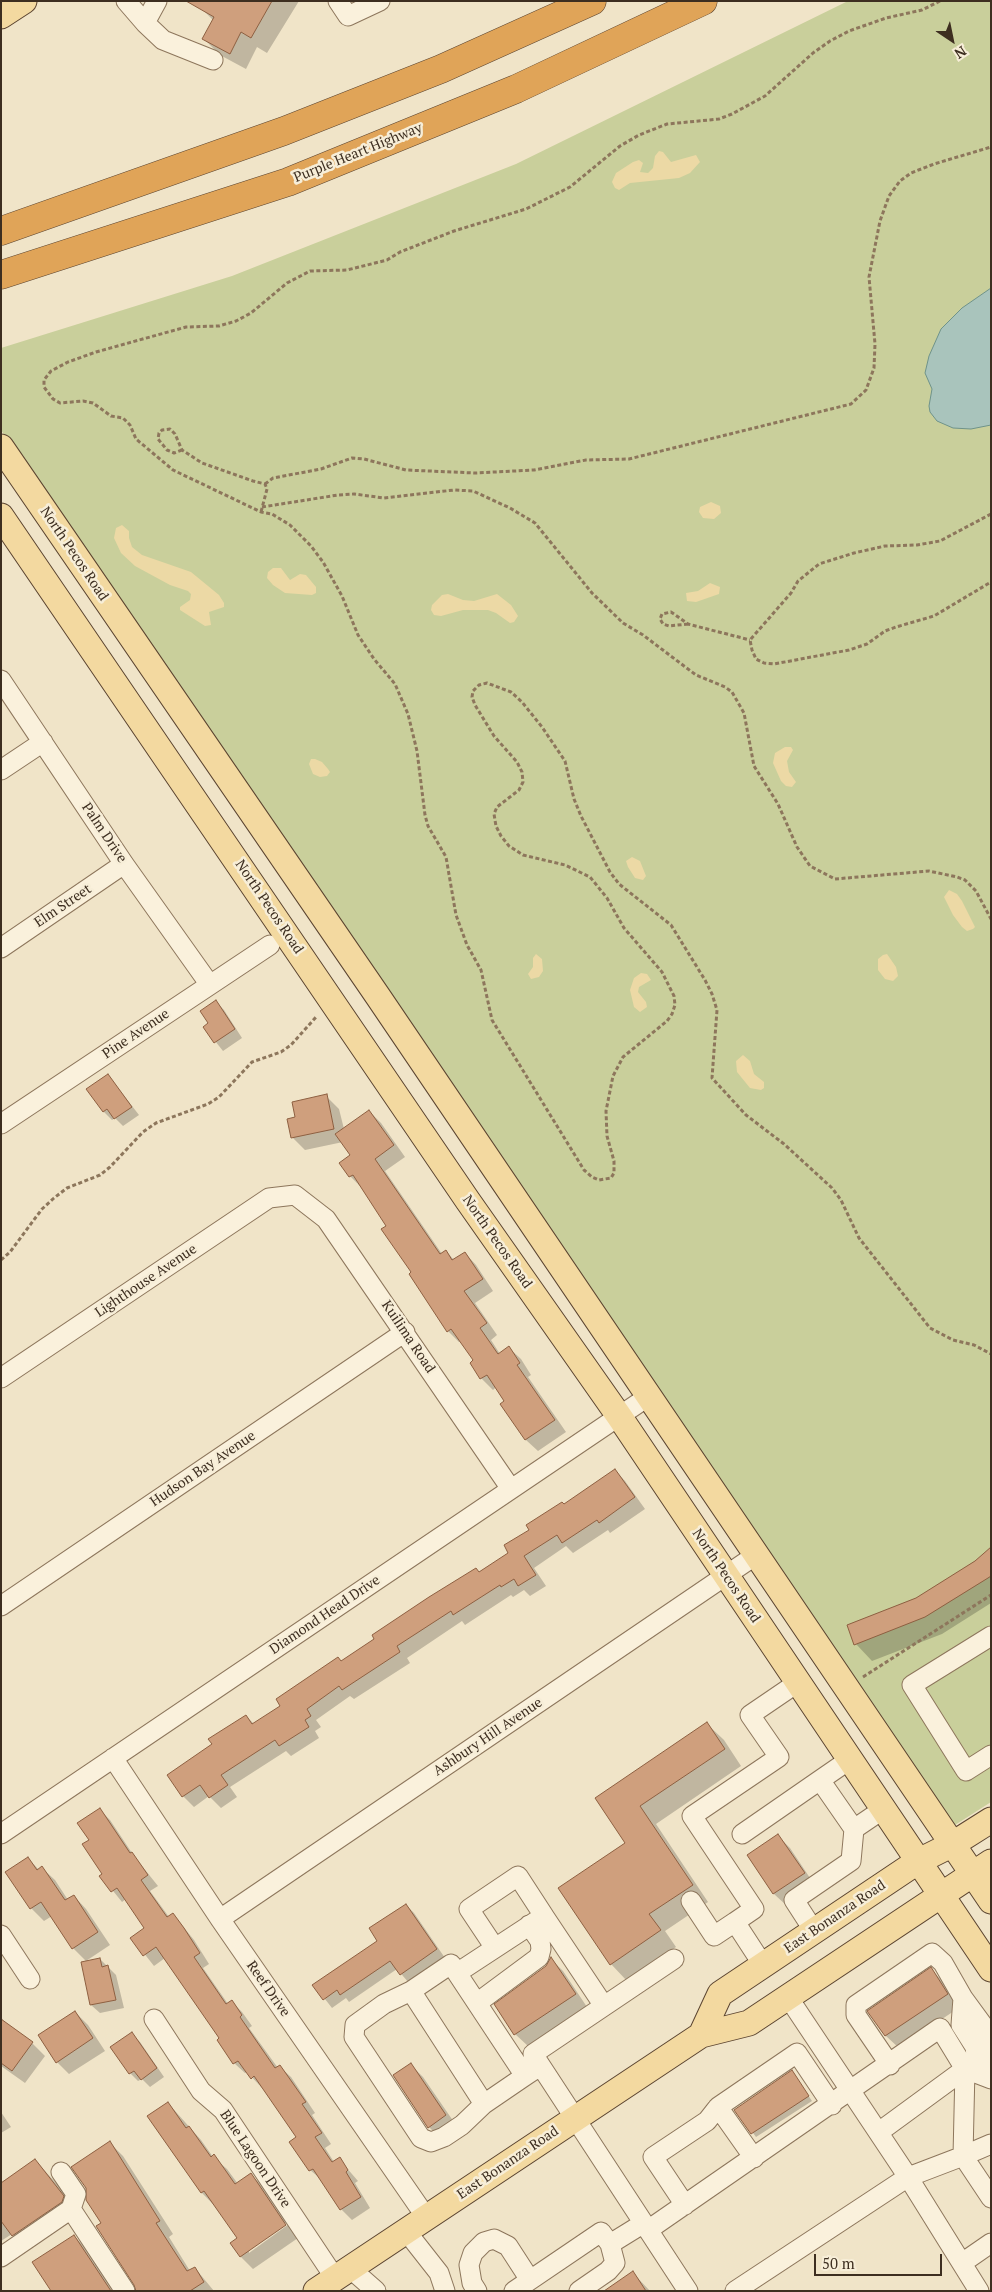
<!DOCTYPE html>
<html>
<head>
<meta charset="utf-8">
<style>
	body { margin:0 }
	#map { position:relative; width:992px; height:2292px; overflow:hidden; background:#f0e4c8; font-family:"PT Serif",serif }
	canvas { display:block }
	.frame { position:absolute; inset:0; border:2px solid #3d2e20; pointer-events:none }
	.north { position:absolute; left:927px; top:15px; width:50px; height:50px; -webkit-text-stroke:4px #f7eed8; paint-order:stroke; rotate:146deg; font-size:14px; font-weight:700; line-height:20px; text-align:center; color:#3d2e20 }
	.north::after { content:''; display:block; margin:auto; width:18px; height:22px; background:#3d2e20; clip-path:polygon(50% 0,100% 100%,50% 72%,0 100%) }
	.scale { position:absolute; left:814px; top:2254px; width:128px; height:22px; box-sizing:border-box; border:2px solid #3d2e20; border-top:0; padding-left:6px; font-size:15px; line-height:18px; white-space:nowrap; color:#3d2e20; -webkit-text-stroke:4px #f7eed8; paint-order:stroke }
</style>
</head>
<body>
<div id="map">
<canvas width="992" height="2292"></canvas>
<div class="frame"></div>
<div class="north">N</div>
<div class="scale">50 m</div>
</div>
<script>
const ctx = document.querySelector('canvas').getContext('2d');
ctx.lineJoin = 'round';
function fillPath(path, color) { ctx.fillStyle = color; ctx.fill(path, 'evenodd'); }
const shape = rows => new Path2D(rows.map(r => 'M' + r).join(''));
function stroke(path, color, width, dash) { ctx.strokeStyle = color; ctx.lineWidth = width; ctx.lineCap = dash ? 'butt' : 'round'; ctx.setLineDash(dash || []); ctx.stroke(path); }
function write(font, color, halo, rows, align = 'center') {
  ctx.font = font + ' "PT Serif",serif'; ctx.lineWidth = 5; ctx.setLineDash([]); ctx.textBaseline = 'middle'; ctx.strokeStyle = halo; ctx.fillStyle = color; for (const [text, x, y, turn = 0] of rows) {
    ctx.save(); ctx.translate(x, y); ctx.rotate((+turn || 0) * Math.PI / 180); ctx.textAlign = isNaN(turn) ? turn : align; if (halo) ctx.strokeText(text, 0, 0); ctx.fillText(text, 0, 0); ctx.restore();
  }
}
const green = shape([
	[848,1,991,1,991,1802,955,1825,1,430,1,348,232,276,516,164]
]);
const sand = shape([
	[659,151,663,152,671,162,696,155,700,162,690,173,679,178,630,183,619,190,615,188,612,182,616,173,633,162,639,160,643,163,640,172,648,173,653,168,655,156],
	[711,502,720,506,721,513,714,519,703,518,699,512,700,507],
	[122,525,129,531,129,538,132,547,142,555,191,572,219,595,224,603,224,607,209,612,211,625,205,626,180,610,180,607,190,600,191,594,188,591,170,585,135,566,121,553,114,538,116,528],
	[273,568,281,568,290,580,300,574,306,575,316,587,316,593,312,595,285,593,273,585,267,578,268,572],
	[710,583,720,587,719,594,696,602,687,601,686,593,698,591],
	[448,594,463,600,474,601,497,594,511,605,518,616,514,622,510,623,496,613,488,610,463,610,441,616,434,615,431,610,432,605,442,595],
	[785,747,791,747,793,750,787,761,789,772,796,782,792,787,786,786,781,781,773,763,775,753],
	[315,759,322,762,328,769,330,772,327,776,320,777,313,774,309,764,311,759],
	[632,857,640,861,646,876,643,880,635,878,628,867,626,861],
	[949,890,957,894,962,901,975,927,973,929,967,931,962,927,953,915,944,897],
	[536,954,542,959,543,971,539,977,531,979,528,974,533,967,533,958],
	[887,954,896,967,898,976,893,981,885,979,878,970,878,959,883,955],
	[641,973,647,974,651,980,639,987,638,992,646,1002,647,1007,640,1012,634,1007,630,990,634,978],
	[743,1055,750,1061,754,1074,764,1082,764,1088,761,1090,750,1088,737,1072,736,1061]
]);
const water = shape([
	[991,288,991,425,971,429,953,428,937,421,930,412,929,406,932,389,925,373,929,356,941,329,962,308,991,288]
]);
const shadow = shape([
	[208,1,299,1,267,53,257,47,246,69,220,55,204,39,213,20,203,10],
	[216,1002,224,1010,242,1038,223,1051,204,1027,210,1023],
	[108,1075,139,1115,123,1126,115,1118,112,1120,104,1112,88,1090],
	[326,1096,339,1109,344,1129,369,1111,381,1123,405,1157,385,1171,442,1254,446,1251,454,1260,465,1253,476,1265,493,1291,475,1303,497,1335,491,1340,500,1354,509,1348,521,1359,531,1375,528,1377,566,1432,538,1451,526,1440,502,1404,506,1402,496,1387,493,1390,481,1378,475,1361,461,1341,459,1342,448,1331,387,1226,362,1188,350,1176,352,1156,343,1142,305,1150,293,1138,297,1118],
	[615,1470,625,1481,645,1509,610,1533,608,1530,573,1553,566,1546,534,1568,546,1586,530,1596,524,1590,513,1597,511,1595,465,1625,462,1621,407,1658,410,1663,354,1699,350,1696,316,1720,321,1727,315,1731,319,1738,291,1756,286,1751,230,1787,237,1797,221,1808,209,1796,194,1807,183,1796,169,1776,214,1745,246,1716,254,1724,282,1706,341,1662,510,1554,530,1531],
	[991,1549,991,1603,942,1634,872,1661,856,1644,848,1626,916,1600,976,1562],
	[707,1724,724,1740,741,1766,656,1824,708,1902,665,1931,676,1947,627,1981,611,1964,626,1843,596,1798],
	[100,1810,110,1820,134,1856,158,1886,150,1891,169,1917,173,1914,194,1940,209,1964,203,1968,228,2004,232,2002,242,2012,252,2026,249,2028,278,2068,280,2067,291,2077,315,2113,312,2115,331,2144,325,2148,334,2162,339,2159,358,2181,355,2183,370,2208,352,2220,341,2209,322,2180,310,2170,291,2142,298,2137,264,2087,262,2088,247,2072,245,2073,234,2063,220,2038,165,1958,154,1966,132,1938,146,1928,126,1899,122,1902,101,1876,104,1874,90,1841],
	[778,1836,790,1848,816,1887,787,1906,774,1894,749,1856],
	[28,1858,39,1870,42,1868,55,1880,68,1900,74,1896,86,1909,110,1945,86,1961,73,1948,52,1916,44,1921,31,1908,7,1873],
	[406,1905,414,1913,445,1958,409,1983,397,1969,349,2002,346,1998,332,2008,314,1985,379,1941],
	[100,1959,116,1975,124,2008,100,2013,91,2005,82,1963],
	[551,1959,563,1971,587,2007,528,2046,515,2034],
	[931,1969,943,1982,960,2007,899,2048,886,2036,869,2011],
	[75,2012,88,2025,105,2051,69,2074,57,2062],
	[1,2017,6,2024,32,2043,45,2056,25,2083,1,2066],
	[131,2034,140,2042,164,2077,150,2087,142,2079,138,2081,130,2073],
	[411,2065,423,2077,458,2128,441,2139,429,2127],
	[795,2076,812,2101,756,2137,736,2110],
	[168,2103,201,2140,213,2157,227,2169,238,2184,251,2175,264,2187,287,2222,249,2250,249,2253,289,2224,298,2238,253,2269,241,2257,232,2243,239,2238,214,2205,202,2193,149,2116],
	[1,2112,11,2127,1,2133],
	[110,2143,123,2156,173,2234,169,2237,190,2271,195,2268,214,2291,136,2291,136,2285,102,2223],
	[35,2160,65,2193,76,2209,25,2248,12,2234,1,2241,1,2183],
	[74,2236,88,2250,115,2291,53,2291],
	[633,2273,650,2291,606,2291]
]);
const building = shape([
	[186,1,272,1,251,38,241,32,230,54,202,39,214,17,186,1],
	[216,1000,235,1029,214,1043,203,1027,208,1023,200,1011,216,1000],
	[108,1074,132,1107,114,1119,107,1109,103,1112,86,1089,108,1074],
	[327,1094,334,1129,291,1138,287,1119,295,1117,292,1102,327,1094],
	[369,1110,394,1145,375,1159,440,1254,446,1250,452,1260,465,1252,483,1279,464,1291,487,1323,480,1328,498,1354,509,1346,520,1363,517,1365,555,1420,525,1440,500,1404,504,1401,487,1375,480,1379,470,1363,473,1360,451,1329,447,1332,409,1274,411,1272,381,1229,386,1226,353,1175,349,1177,339,1163,350,1155,335,1134,369,1110],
	[615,1469,635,1497,599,1523,597,1520,562,1543,557,1535,524,1556,536,1575,518,1586,514,1579,501,1587,500,1585,453,1615,451,1611,397,1646,400,1652,342,1690,339,1686,307,1709,311,1716,305,1720,309,1727,279,1746,275,1740,221,1775,228,1785,209,1798,200,1785,182,1797,167,1775,212,1744,208,1739,246,1715,252,1724,280,1706,276,1699,338,1657,341,1661,374,1639,372,1635,429,1597,476,1568,479,1572,508,1553,504,1545,529,1530,526,1525,562,1502,564,1504,615,1469],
	[991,1547,991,1576,988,1578,925,1617,854,1645,847,1625,916,1598,975,1561,991,1547],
	[707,1722,725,1749,640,1806,693,1885,649,1914,661,1930,610,1965,558,1888,625,1843,595,1798,707,1722],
	[100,1808,130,1853,132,1852,148,1875,141,1880,167,1917,173,1913,184,1928,200,1953,194,1957,226,2004,232,2000,242,2015,240,2017,275,2068,280,2065,306,2102,302,2104,322,2133,315,2137,332,2162,340,2157,348,2170,346,2172,361,2197,340,2210,313,2169,309,2171,289,2142,296,2137,254,2076,251,2079,238,2061,233,2064,217,2040,219,2038,156,1947,143,1956,130,1938,144,1928,117,1888,111,1892,99,1876,102,1874,82,1844,89,1840,77,1823,100,1808],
	[778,1834,805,1873,773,1894,747,1855,778,1834],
	[28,1857,37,1870,42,1866,65,1900,74,1895,98,1932,72,1949,41,1902,30,1909,5,1872,28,1857],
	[406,1904,437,1949,400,1975,390,1961,340,1995,337,1990,323,2000,312,1985,377,1941,369,1928,406,1904],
	[551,1957,576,1994,514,2035,494,2004,546,1966,551,1957],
	[100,1958,102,1967,108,1965,116,2000,90,2005,81,1962,100,1958],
	[931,1967,948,1994,885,2036,867,2011,931,1967],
	[75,2011,93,2038,56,2063,38,2035,75,2011],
	[1,2019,33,2042,12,2071,1,2063,1,2019],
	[132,2032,157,2068,141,2080,134,2071,129,2074,110,2047,132,2032],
	[411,2063,446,2115,428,2128,393,2075,411,2063],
	[792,2070,809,2096,751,2134,734,2110,792,2070],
	[168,2102,186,2128,189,2126,211,2157,214,2154,235,2184,251,2173,286,2225,240,2257,230,2243,237,2238,204,2191,201,2193,147,2116,168,2102],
	[110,2141,160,2221,156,2223,187,2271,195,2267,204,2282,190,2291,136,2291,134,2285,96,2226,101,2223,86,2200,86,2188,71,2167,110,2141],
	[35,2159,64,2196,62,2202,12,2236,1,2221,1,2183,35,2159],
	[74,2235,111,2291,51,2291,32,2262,74,2235],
	[633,2271,646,2291,604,2291,633,2271]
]);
const path = shape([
	[940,1,922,10,886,18,849,31,830,41,813,53,765,96,732,114,719,119,667,124,639,135,620,146,570,187,526,209,454,231,400,252,387,260,347,270,310,271,287,283,251,313,236,321,219,326,186,327,96,352,68,362,51,371,44,380,44,387,53,399,60,403,83,401,93,403,111,416,123,418,130,425,136,439,173,470,261,512,272,514,290,525,311,546,323,562,342,596,358,635,374,659,395,684,408,714,417,751,425,815,428,826,446,857,456,915,467,945,481,970,492,1020,584,1170,592,1177,599,1180,611,1178,614,1173,614,1161,607,1136,606,1111,613,1076,623,1057,667,1021,672,1014,675,1005,674,996,662,972,624,928,607,898,590,877,565,865,523,855,509,846,501,836,496,826,494,814,497,807,519,790,523,782,522,772,517,762,494,736,475,705,472,697,473,691,479,685,487,683,511,692,522,702,542,727,565,761,574,799,581,816,610,872,619,884,671,925,705,980,712,994,717,1010,712,1078,746,1115,784,1144,832,1188,841,1200,859,1238,930,1328,953,1340,974,1345,991,1354],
	[182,450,174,453,167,450,158,439,159,433,162,430,170,429,175,434,182,450,202,463,253,481,265,484,267,489,261,512],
	[265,484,273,478,321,469,352,458,364,459,406,470,475,473,534,470,586,460,629,459,851,404,866,390,874,368,875,344,869,277,880,221,889,196,900,181,911,173,934,164,991,147],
	[262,507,338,495,354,494,384,498,454,490,473,491,510,508,535,523,592,593,623,623,643,635,696,675,725,687,732,692,744,713,754,766,778,804,797,847,810,866,835,879,929,871,957,877,965,880,976,891,991,919],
	[991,514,940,541,917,545,885,546,854,553,819,564,798,581,791,593,750,640,752,650,756,659,764,663,774,664,849,650,867,644,885,631,896,627,934,616,991,582],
	[688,624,669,626,663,624,660,619,662,614,671,612,688,624,750,640],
	[1,1260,10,1252,42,1209,54,1198,67,1188,100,1175,110,1167,143,1132,156,1123,208,1104,219,1097,252,1062,281,1052,291,1045,317,1016],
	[863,1677,991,1595]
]);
const minor = shape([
	[126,1,145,23,157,1],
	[338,1,348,16,380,1],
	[145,23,163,40,213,60],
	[1,680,124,864,210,985],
	[1,770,43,742],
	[1,948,124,864],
	[1,1124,270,945],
	[1,1378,269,1198,295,1195,326,1219,511,1489],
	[1,1606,405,1332],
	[991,1636,912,1685,966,1771,991,1755],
	[113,1758,220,1919,426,2217],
	[849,1760,820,1780,854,1829],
	[1,1834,649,1396],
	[742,1834,820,1780],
	[691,1901,714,1936,735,1922,763,1965],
	[220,1919,756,1555],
	[735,1922,754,1909,692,1816,779,1757,750,1715,797,1683],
	[814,1931,794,1900,851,1861,854,1829,882,1810],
	[1,1935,30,1979],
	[495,1948,469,1909,518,1876,544,1916],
	[674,1959,533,2054,688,2291],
	[457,1973,544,1916,604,2006],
	[411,1991,384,2004,355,2025,354,2037,421,2138,431,2142,444,2137,462,2125,484,2104],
	[788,1997,908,2177,963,2156,965,2069,991,2079],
	[963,1998,961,2025,975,2047,978,2070],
	[477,2003,539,1957,541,1949,540,1941,529,1925],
	[154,2019,201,2091,223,2110,335,2278],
	[890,2065,856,2015,856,2005,932,1953,943,1963,963,1998,988,2032,989,2046,978,2074],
	[525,2076,451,1964,411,1991,484,2104,525,2076,540,2066],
	[718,2107,797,2053,832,2105],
	[991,2144,963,2156,991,2198],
	[61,2172,76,2194,71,2209,125,2291],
	[685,2205,653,2157,707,2121,718,2107,754,2158],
	[648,2230,940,2028,965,2069,879,2132],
	[406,2231,439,2273,445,2291],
	[1,2257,71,2209],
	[962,2263,991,2243],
	[351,2269,376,2291],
	[477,2291,472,2283,469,2265,473,2253,484,2242,494,2239,508,2246,530,2280],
	[514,2291,601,2232,610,2244,644,2223],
	[579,2291,608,2271,615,2263,610,2244],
	[735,2291,908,2177,979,2291]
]);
const major = shape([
	[1,16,24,1],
	[1,447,377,995,991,1901],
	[1,516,468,1201,619,1416,991,1969],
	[701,2035,720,1994,917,1862,953,1844,991,1820],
	[316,2291,701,2035,749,2023,991,1862]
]);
const highway = shape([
	[1,231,284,131,441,69,592,1],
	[1,275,288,182,516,89,703,1]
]);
const streetNames = [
	["Purple Heart Highway",358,153,-22],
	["North Pecos Road",74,554,56],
	["Palm Drive",104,833,56],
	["Elm Street",63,906,-34],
	["North Pecos Road",269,907,56],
	["Pine Avenue",136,1034,-34],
	["North Pecos Road",497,1242,55],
	["Lighthouse Avenue",146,1281,-34],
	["Kuilima Road",408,1337,56],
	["Hudson Bay Avenue",203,1469,-34],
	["North Pecos Road",726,1576,56],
	["Diamond Head Drive",325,1615,-34],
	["Ashbury Hill Avenue",488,1737,-34],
	["East Bonanza Road",835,1917,-34],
	["Reef Drive",268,1989,55],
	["Blue Lagoon Drive",255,2159,56],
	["East Bonanza Road",508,2163,-34]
];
fillPath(green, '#c9cf9b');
fillPath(sand, '#ecd9a5');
fillPath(water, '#a9c4bc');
stroke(water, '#6f938a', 1);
fillPath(shadow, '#0003');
fillPath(building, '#cf9f7d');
stroke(building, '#8d5f41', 1);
stroke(minor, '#8d765c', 21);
stroke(major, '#5b4430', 27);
stroke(highway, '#5b4430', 29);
stroke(path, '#8d765c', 3, [4, 2.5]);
stroke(minor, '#faf1dc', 19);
stroke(major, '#f3d9a0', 25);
stroke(highway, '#e0a458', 28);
write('14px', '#3d2e20', '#f7eed8', streetNames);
</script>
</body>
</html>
